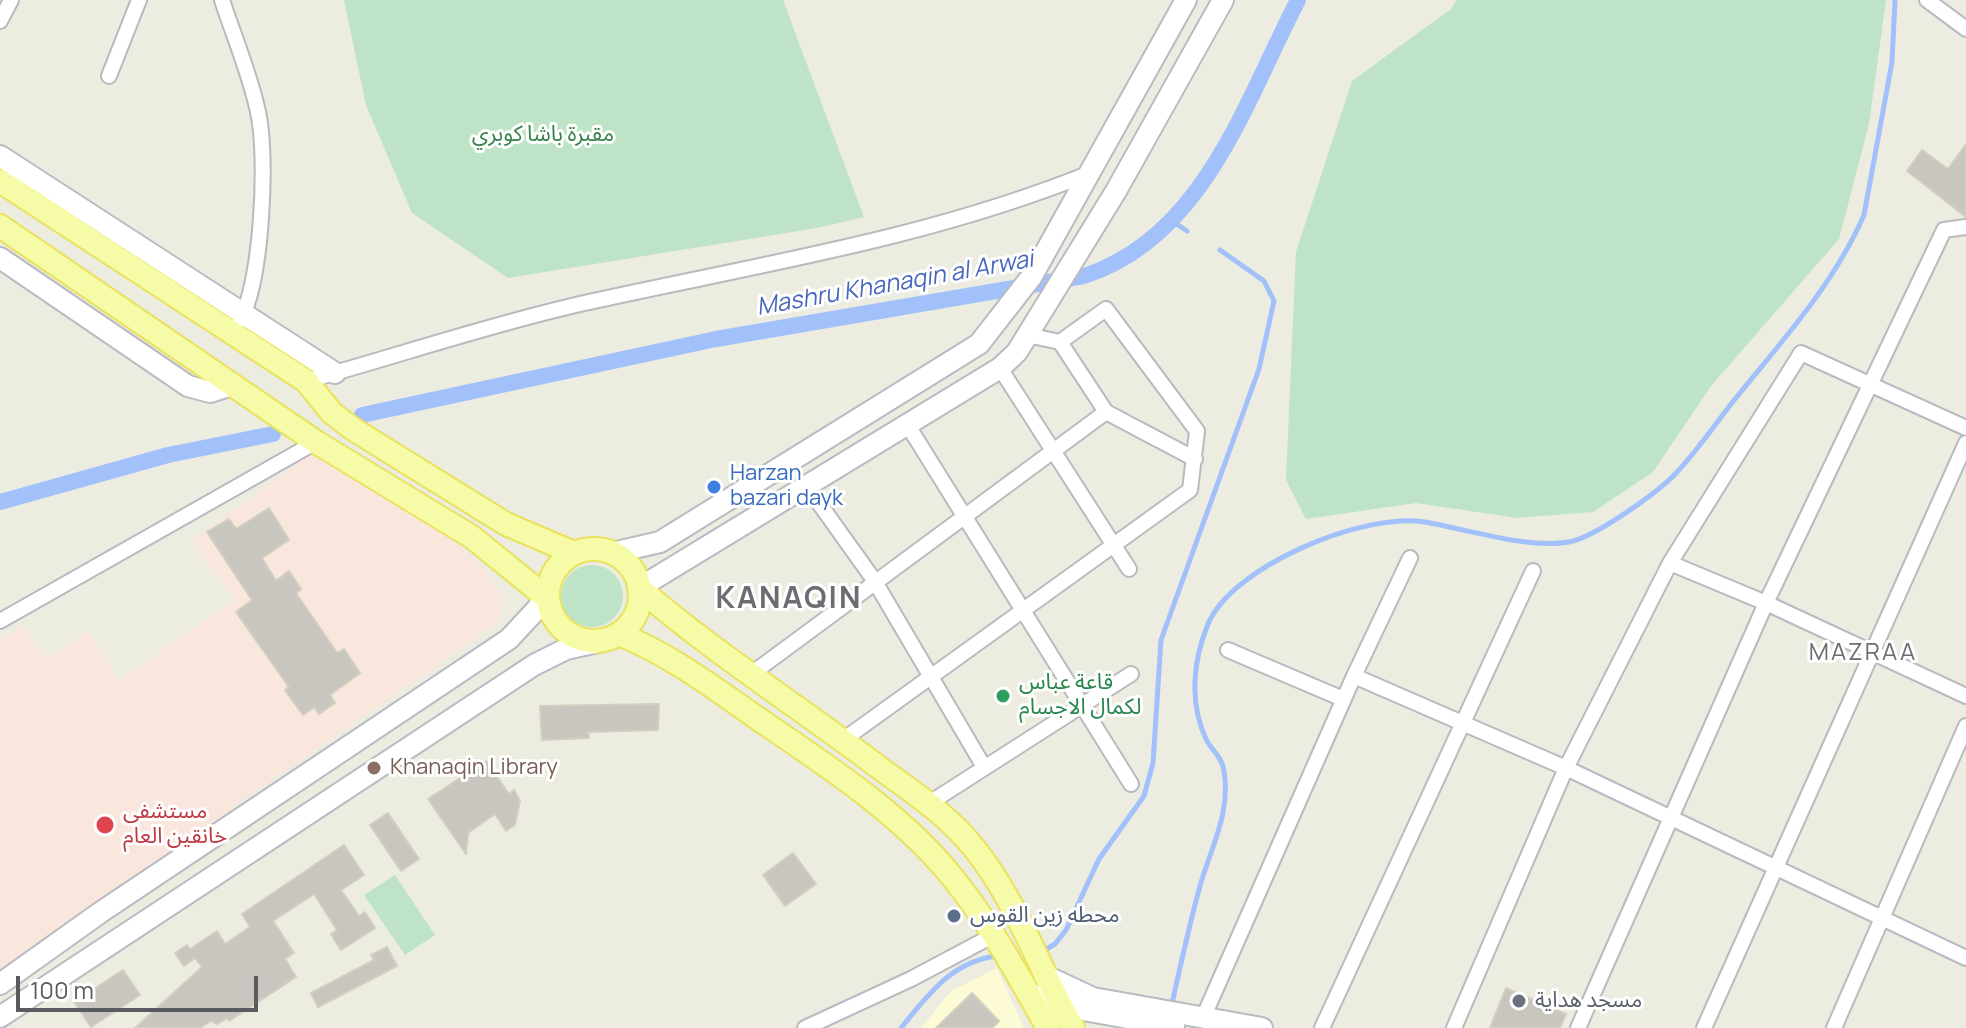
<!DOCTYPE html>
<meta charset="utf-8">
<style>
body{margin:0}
#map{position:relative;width:1966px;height:1028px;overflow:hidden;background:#ecece1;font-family:Manrope,sans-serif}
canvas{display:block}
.scale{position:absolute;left:16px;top:976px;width:242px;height:36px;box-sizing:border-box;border:4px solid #5a5b61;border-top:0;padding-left:10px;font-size:24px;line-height:28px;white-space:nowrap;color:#5a5b61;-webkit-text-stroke:6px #fff;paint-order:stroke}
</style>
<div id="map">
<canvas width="1966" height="1028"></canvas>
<div class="scale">100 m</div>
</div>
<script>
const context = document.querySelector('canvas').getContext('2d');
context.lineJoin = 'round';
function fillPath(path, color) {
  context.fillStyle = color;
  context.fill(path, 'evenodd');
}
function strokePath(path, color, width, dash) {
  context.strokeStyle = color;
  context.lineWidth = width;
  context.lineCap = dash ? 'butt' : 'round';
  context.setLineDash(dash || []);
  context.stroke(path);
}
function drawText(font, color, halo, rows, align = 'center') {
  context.font = font + ' Manrope,"Noto Sans Arabic",sans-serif';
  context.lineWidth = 6;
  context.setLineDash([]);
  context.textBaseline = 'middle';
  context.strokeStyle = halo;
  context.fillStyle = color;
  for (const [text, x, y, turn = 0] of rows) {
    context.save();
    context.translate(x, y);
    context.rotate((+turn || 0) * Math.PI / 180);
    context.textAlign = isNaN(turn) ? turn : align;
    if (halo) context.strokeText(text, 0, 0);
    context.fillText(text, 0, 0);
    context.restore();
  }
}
fillPath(new Path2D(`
 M997,968L1024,1028H921L951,991Z`), '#fcfbd6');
fillPath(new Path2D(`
 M315,450L416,508L487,572L503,597L499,622L0,969V639L22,625L47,659L87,631L119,680L235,600L192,541Z`), '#f9e6dd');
fillPath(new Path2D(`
 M344,0H783L864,217L817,228L508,278L412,213L366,105Z
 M1457,0H1886L1869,124L1839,239L1711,386L1653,472L1593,512L1517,518L1416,503L1306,519L1286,480L1296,252L1352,81L1451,9Z
 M561 596a31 31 0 1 1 62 0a31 31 0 1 1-62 0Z
 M395,875L435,935L405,955L364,895Z`), '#bee3c6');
strokePath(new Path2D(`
 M1172,221L1187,231
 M1043,951L1055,944L1066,930L1099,859L1144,796L1153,763L1161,640L1259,369L1274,301L1264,281L1220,250
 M1171,1008C1180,967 1189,926 1200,886C1211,847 1231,813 1224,771C1222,757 1212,751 1206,739C1189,703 1193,660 1208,624C1233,565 1365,512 1425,522C1466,529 1533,551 1573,541C1599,534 1659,492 1677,472C1698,450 1716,423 1735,399C1783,340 1834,284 1864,215L1892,62L1895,0
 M901,1028C928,995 952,961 997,956`), '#a2c1fb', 5);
strokePath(new Path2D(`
 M362,415L716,339L1084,276C1204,237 1245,102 1298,0
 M0,502L168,455L273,434`), '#a2c1fb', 16);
const building = new Path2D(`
 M1966,144V217L1907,171L1922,150L1948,169Z
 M269,508L289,540L262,558L276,581L289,571L301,589L296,593L337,653L344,649L360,673L330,695L335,703L319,714L314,707L303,715L285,690L289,687L236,612L252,600L207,532L229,519L236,529Z
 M659,704L658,730L588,732L589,738L542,740L540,706Z
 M486,761L509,794L514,790L520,801L515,825L506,831L495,814L468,833L466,854L428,799Z
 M388,813L419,859L401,871L370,825Z
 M344,845L364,875L341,890L359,916L365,912L375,928L341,950L331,934L337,930L314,894L273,921L294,953L285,959L296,977L229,1021L227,1018L217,1024L211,1021L200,1028H135L202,967L195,958L184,966L175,953L187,945L190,949L217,931L225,944L250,927L242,914Z
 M793,853L816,884L785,906L763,875Z
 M387,947L397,966L318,1007L311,993L374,960L371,955Z
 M123,970L140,995L91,1027L74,1002Z
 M1506,988L1566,1014L1560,1028H1490Z
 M972,993L999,1021L992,1028H936Z`);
fillPath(building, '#c8c6be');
strokePath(building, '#d0cfc0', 2);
const street = new Path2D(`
 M222,0C234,37 250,74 258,112C268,155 262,283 240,320
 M1927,0L1966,29
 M0,21L11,0
 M109,76L139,0
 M1027,335L1060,342L1106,412L1195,459
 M1000,368L1129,569
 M306,381C397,356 488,325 580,304C754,265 924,240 1090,173
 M907,424L1131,784
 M806,485L874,580L984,767
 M1670,563L1766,603L1966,696
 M0,621L316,442
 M1228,650L1343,699
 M750,675L1106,412
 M1354,676L1566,768L1966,958
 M843,740L1190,490L1197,431L1106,309L1060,342
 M928,804L1131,674
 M1203,1018L1354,676L1410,558
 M805,1028L911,979L994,935
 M1322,1028L1533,571
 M1454,1028L1566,768L1670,563L1801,353L1966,428
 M1578,1028L1766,603L1944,230L1966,227
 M1704,1028L1966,443
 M1834,1028L1966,726`);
const secondary = new Path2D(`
 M0,156L335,373
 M0,258L188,386L210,392L232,385
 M612,553L660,542L979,344L1032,276L1186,0
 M639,588L1000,368L1017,352L1116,191L1223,0
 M1044,975L1093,998L1262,1028
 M0,984L101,912L509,639L547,598
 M1030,994L1083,1010L1174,1026
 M0,1017L534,665L566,649L598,642`);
const primary = new Path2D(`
 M0,181L306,381L332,413L353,429L506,524L574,553
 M0,226L316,442L472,537L547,598
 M548 595a46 46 0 1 1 92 0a46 46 0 1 1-92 0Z
 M639,588C714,653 798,706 877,766C911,791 948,815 974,848C1017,901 1039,969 1073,1028
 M619,634C671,655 714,688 760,720C827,766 902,814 953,878C991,925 1019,977 1048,1028`);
strokePath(street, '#b9babf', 18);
strokePath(secondary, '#babbc2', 24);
strokePath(primary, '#eae25c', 26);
strokePath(street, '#fff', 14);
strokePath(secondary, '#fff', 20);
strokePath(primary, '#f6fba7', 22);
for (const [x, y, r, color] of [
 [714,487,8,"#3f7fe0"],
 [1003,696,8,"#2e9e5b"],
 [374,768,8,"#8d6e63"],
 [105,825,10,"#e0444e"],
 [954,916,8,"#5c6f8a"],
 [1519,1001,8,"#6b7280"]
]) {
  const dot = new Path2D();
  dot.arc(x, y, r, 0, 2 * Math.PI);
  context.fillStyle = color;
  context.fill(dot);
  strokePath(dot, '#fff', 3);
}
drawText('22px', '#38824c', '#fff', [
 ["مقبرة باشا كوبري",543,135]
]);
drawText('22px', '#366cbe', '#fff', [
 ["Harzan",730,474],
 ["bazari dayk",730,499]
], 'left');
drawText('22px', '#27864d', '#fff', [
 ["قاعة عباس",1019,683],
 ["لكمال الاجسام",1019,708]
], 'left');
drawText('22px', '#785e54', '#fff', [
 ["Khanaqin Library",390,768]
], 'left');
drawText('22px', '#be3a42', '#fff', [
 ["مستشفى",123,812],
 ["خانقين العام",123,837]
], 'left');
drawText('22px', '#4e5e75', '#fff', [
 ["محطه زين القوس",970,916]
], 'left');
drawText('22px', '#5b616d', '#fff', [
 ["مسجد هداية",1535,1001]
], 'left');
drawText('italic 24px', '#4766bd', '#fff', [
 ["Mashru Khanaqin al Arwai",895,284,-10]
]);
context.letterSpacing = '2px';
drawText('24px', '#6b6d73', '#fff', [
 ["MAZRAA",1863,653]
]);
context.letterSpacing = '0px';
context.letterSpacing = '2px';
drawText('bold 30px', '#6b6d73', '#fff', [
 ["KANAQIN",789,600]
]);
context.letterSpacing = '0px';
</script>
